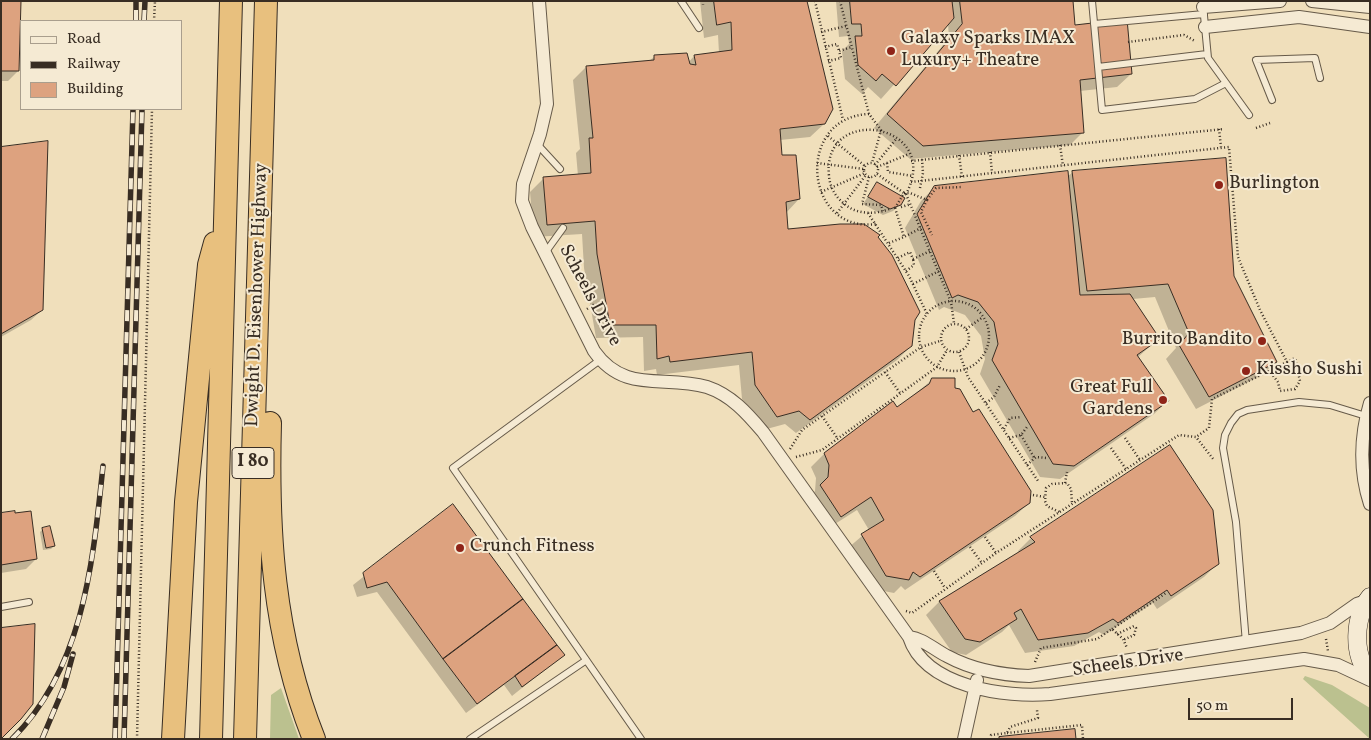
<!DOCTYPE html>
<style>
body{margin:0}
#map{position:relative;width:1371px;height:740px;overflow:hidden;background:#f0dfbb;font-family:Vollkorn,serif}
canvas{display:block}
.frame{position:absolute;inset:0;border:2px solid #382d23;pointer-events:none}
.legend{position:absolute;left:20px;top:20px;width:162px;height:90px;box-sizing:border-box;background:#f5ead3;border:1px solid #a99e8d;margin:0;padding:6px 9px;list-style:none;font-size:15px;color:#382d23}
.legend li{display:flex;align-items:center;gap:10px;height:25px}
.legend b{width:25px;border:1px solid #a99e8d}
.scale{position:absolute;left:1188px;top:698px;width:105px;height:22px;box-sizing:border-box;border:2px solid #382d23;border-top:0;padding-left:6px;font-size:15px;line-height:18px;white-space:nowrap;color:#382d23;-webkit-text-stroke:4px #f5ead3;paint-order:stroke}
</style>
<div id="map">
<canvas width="1371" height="740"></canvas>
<div class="frame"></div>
<ul class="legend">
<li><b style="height:6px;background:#f5ead3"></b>Road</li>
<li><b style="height:6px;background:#382d23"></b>Railway</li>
<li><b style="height:14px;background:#dda27f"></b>Building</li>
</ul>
<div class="scale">50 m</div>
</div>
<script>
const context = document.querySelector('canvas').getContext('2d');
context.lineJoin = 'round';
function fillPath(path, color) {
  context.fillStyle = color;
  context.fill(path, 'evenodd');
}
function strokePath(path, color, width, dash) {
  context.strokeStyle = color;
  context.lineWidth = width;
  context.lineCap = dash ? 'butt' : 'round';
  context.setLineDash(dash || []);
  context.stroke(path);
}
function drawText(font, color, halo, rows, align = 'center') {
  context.font = font + ' Vollkorn,serif';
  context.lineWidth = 4;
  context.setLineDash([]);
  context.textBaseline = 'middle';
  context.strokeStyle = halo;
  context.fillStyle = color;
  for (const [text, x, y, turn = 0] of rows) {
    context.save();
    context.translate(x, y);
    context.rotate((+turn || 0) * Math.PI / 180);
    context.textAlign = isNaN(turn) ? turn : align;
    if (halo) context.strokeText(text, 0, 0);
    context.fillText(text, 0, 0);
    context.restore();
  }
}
fillPath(new Path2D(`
 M1305,676L1332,685L1370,708V739L1303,679Z
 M281,688L297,733L299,739H270L271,695Z`), '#bbc18f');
fillPath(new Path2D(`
 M1,1L18,71L8,81H1Z
 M700,1H805L824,124L810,137L780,140L781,156L799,199L786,213L787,230L877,237L914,319L911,346L897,360L796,433L785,424L763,430L742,399L739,365L657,375L656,369L644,371L643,337L596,338L584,268L582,234L534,237L530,192L543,179L578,176L576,153L580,149L573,80L586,67L649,61L654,57L688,63L694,56L719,53L718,35L704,38Z
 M836,1H1071L1074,26L1131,74L1117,87L1080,91L1083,132L1070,145L910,159L874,128L949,38L948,24L881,99L868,87L862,94L845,79L842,51L849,44L848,36L839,37Z
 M1,148L42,310L31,320L1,337Z
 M1073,172L1233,277L1275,362L1262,375L1196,409L1166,359L1176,348L1155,297L1133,299L1158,339L1137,358L1167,401L1154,414L1060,479L1040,477L980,374L985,359L981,336L965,315L944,307L939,310L905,228L921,201L935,187L1067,177Z
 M877,183L900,204L893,211L883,215L863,204Z
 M933,379L954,389L1029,503L1015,516L905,590L901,586L894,593L873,589L848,548L869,530L857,510L827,529L808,500L815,491L816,478L811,467L825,453L897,409Z
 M1169,447L1218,563L1204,577L1157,609L1153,603L1104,635L1099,632L1074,646L1025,653L1009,625L1002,632L966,655L952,652L926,615L939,602L1019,553L1018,551L1031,538Z
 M453,506L563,655L512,696L504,685L466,713L377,592L357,597L353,585Z
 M1,514L36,559L26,569L1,573Z
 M43,529L54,546L51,549L43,550L40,532Z`), '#0003');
const building = new Path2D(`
 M1,1H21L19,71H1Z
 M714,1H807L833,109L825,124L780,129L782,155H796L800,199L786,202L788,229L840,224H864L880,235L878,237L892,255L920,312L915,320L912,346L810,420L799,411L777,417L755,385L752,352L670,362L669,356L657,359L656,325H610L597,254L595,221L547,225L543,177L591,173L589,138H593L586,66L654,60V55L687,53L690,64L696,65L694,55L732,50L731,22L717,25Z
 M850,1H952L954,18L896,86L882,74L876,81L858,65L855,36H862L861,24H852Z
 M960,1H1073L1075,25L1127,19L1132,74L1080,80L1084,133L923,146L887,114L962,24Z
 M48,141L43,310L1,334V147Z
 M1226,158L1234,276L1277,362L1209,397L1179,345L1189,333L1168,284L1087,291L1072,171Z
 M1068,171L1080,295L1130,294L1160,339L1137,355L1169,401L1074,466L1053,464L992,360L998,344L994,322L978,302L958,295L952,298L917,214L934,186Z
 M877,182L905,198L901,205L890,209L868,197Z
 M932,378H955V388L960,389L973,412L979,409L1031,491L1030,503L920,577L913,572L909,580L886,576L861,534L884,520L871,497L841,517L820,485L828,477L829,465L824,453L893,401L897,407L929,384Z
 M1170,445L1213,510L1219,564L1171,596L1167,590L1118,623L1113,619L1088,633L1038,640L1021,609L1014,613L1017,619L980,642L965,639L939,601L1035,542L1030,537Z
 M453,504L523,599L443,659L387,582L367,588L363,573Z
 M15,511V513L31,511L37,559L1,565V513Z
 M50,526L55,546L46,548L42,528Z
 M523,599L557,645L477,704L443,659Z
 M35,624L33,704L21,719L1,739V628Z
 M557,645L565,655L522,687L515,676Z
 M1075,729L1076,739H999V737Z`);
fillPath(building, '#dda27f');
strokePath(building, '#382d23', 1);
const lane = new Path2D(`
 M681,1L699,28
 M1092,1L1102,110L1195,99L1226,83
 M1203,5L1208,58L1249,115
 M1094,24L1204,14
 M1098,67L1207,54
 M1272,100L1256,60L1315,58L1320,78
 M537,144L560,169
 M545,253L563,228
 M600,360L453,468L641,739
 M1,607L29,602
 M1246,643L1236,522L1223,448L1225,435L1231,423L1238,414L1247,410L1299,402L1330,405L1366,416
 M470,739L585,661`);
const street = new Path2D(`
 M539,1L547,104L540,134L523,184L522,201L532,227L594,351C625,395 665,374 707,387C731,395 747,413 763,432L909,637C925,687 1006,698 1050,694L1304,659L1338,665L1370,680
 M1312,1L1370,7
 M1203,7L1280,1
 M1205,27L1299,17L1370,27
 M1370,403C1360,437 1359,470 1370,504
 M909,637C924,639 933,649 947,656C973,670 1000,675 1029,676L1301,633L1330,623L1357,604L1366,601
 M964,739L977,680`);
const secondary = new Path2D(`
 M1370,597C1354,617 1352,655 1370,675`);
const highway = new Path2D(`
 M270,423C267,532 273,636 314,739
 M173,739L186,502L209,265L215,243
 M211,739L231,1
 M245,739L266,1`);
strokePath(lane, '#665a49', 8);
strokePath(street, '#665a49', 14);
strokePath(secondary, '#382d23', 19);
strokePath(highway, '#382d23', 24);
strokePath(new Path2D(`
 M703,1V5
 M815,1L843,120
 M840,1L869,114L881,130L872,163
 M154,21L155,1
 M821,32L846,26
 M1128,42L1184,35L1195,41
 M825,47L837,44L839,51
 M828,61L841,58L839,51L852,47
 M869,114C794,117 804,234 876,224
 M1256,128L1270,123
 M1219,129L1221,147
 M828,136L865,166
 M1060,145L1063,166
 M990,152L992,173
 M959,155L962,177
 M911,161L1224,129
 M864 170a7 7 0 1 1 14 0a7 7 0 1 1-14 0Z
 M817,163L864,169
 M887,163L888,172L913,176
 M875,165L897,138
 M877,167L909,154
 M877,174L904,193
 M869,177L862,204L881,205L883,211
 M911,182L1229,147L1238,257L1260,310L1287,362L1212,399L1209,428L1196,437
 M920,188L923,173L922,159
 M821,192L865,173
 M906,194L951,302L954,323
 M927,200L921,212L932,235
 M901,207L911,204
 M895,208L904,237L921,228
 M889,209C877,214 863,214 852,209C839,202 830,190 829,176C821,102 946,123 905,196
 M837,213L866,175
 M868,213L909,276L927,314
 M889,243L904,237
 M898,258L910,252L913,259L930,251
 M906,271L914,265L913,259
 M913,284L939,271
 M919 336a35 35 0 1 1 70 0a35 35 0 1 1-70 0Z
 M587,309L593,305L602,304
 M941 338a14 14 0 1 1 28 0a14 14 0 1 1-28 0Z
 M966,329L983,317
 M959,352L968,377L1038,481
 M1269,370L1278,382L1280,391L1295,389L1300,381L1295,358L1287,362
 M885,372L900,393
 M986,403L994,397L1000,385
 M822,416L838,439
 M1004,429L1010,418L1021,417
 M1021,435L1035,459
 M1009,438L1021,435L1027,427
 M1125,438L1140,460
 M1111,448L1126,469
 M790,449L802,430L921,347L940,341
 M796,457L822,450L937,367L947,350
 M1027,465L1036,457L1047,458
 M1065,483L1067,472
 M1033,495L1045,497
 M1059,512L1047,506L1045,501L1046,488L1052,484L1067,483L1071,489L1072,503
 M985,537L996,553
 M970,547L982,563
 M934,571L945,588
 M906,611L912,613L996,553L1179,435L1196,437L1214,460
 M1112,629L1166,593
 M1117,634L1134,626L1136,628L1134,635L1123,640
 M1326,639L1328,651
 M1035,662L1041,648L1097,639L1112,629L1123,639L1127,648
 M1007,733L1082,725L1083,739
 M137,739L152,109
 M991,739V735L1007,733L1010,727L1038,718L1037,710`), '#382d23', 2.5, [1, 2.5]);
strokePath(lane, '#f5ead3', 6);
strokePath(street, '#f5ead3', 12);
strokePath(secondary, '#f5ead3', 18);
strokePath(highway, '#e8c07e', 22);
const rail = new Path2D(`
 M136,21V1
 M144,21L145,1
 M12,739C84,668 93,561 103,466
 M42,739L64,687L73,654
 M115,739L133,109
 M124,739L142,109`);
strokePath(rail, '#382d23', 5.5);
strokePath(rail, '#f5ead3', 4, [11]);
strokePath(new Path2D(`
 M895,208L904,193H910L927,200L936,188L963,187`), '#382d23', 2.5, [1, 2.5]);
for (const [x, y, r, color] of [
 [891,51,5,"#8f2418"],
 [1219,185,5,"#8f2418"],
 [1262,341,5,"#8f2418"],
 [1246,371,5,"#8f2418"],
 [1163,400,5,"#8f2418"],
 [460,548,5,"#8f2418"]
]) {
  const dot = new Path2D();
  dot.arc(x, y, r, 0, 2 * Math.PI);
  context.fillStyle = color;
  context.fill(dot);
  strokePath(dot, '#f5ead3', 2);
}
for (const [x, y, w] of [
 [253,463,42]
]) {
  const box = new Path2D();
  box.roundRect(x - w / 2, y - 15.5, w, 31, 4);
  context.fillStyle = '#f5ead3';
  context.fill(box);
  strokePath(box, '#382d23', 1);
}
drawText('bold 18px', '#382d23', null, [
 ["I 80",253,463]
]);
drawText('19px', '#382d23', '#f5ead3', [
 ["Galaxy Sparks IMAX",901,40],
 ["Luxury+ Theatre",901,62],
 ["Burlington",1229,185],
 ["Burrito Bandito",1252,341,"right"],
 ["Kissho Sushi",1256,371],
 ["Great Full",1153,389,"right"],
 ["Gardens",1153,411,"right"],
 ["Crunch Fitness",470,548]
], 'left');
drawText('19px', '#382d23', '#f5ead3', [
 ["Dwight D. Eisenhower Highway",258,295,-88],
 ["Scheels Drive",589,296,62],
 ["Scheels Drive",1128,664,-8]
]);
</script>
